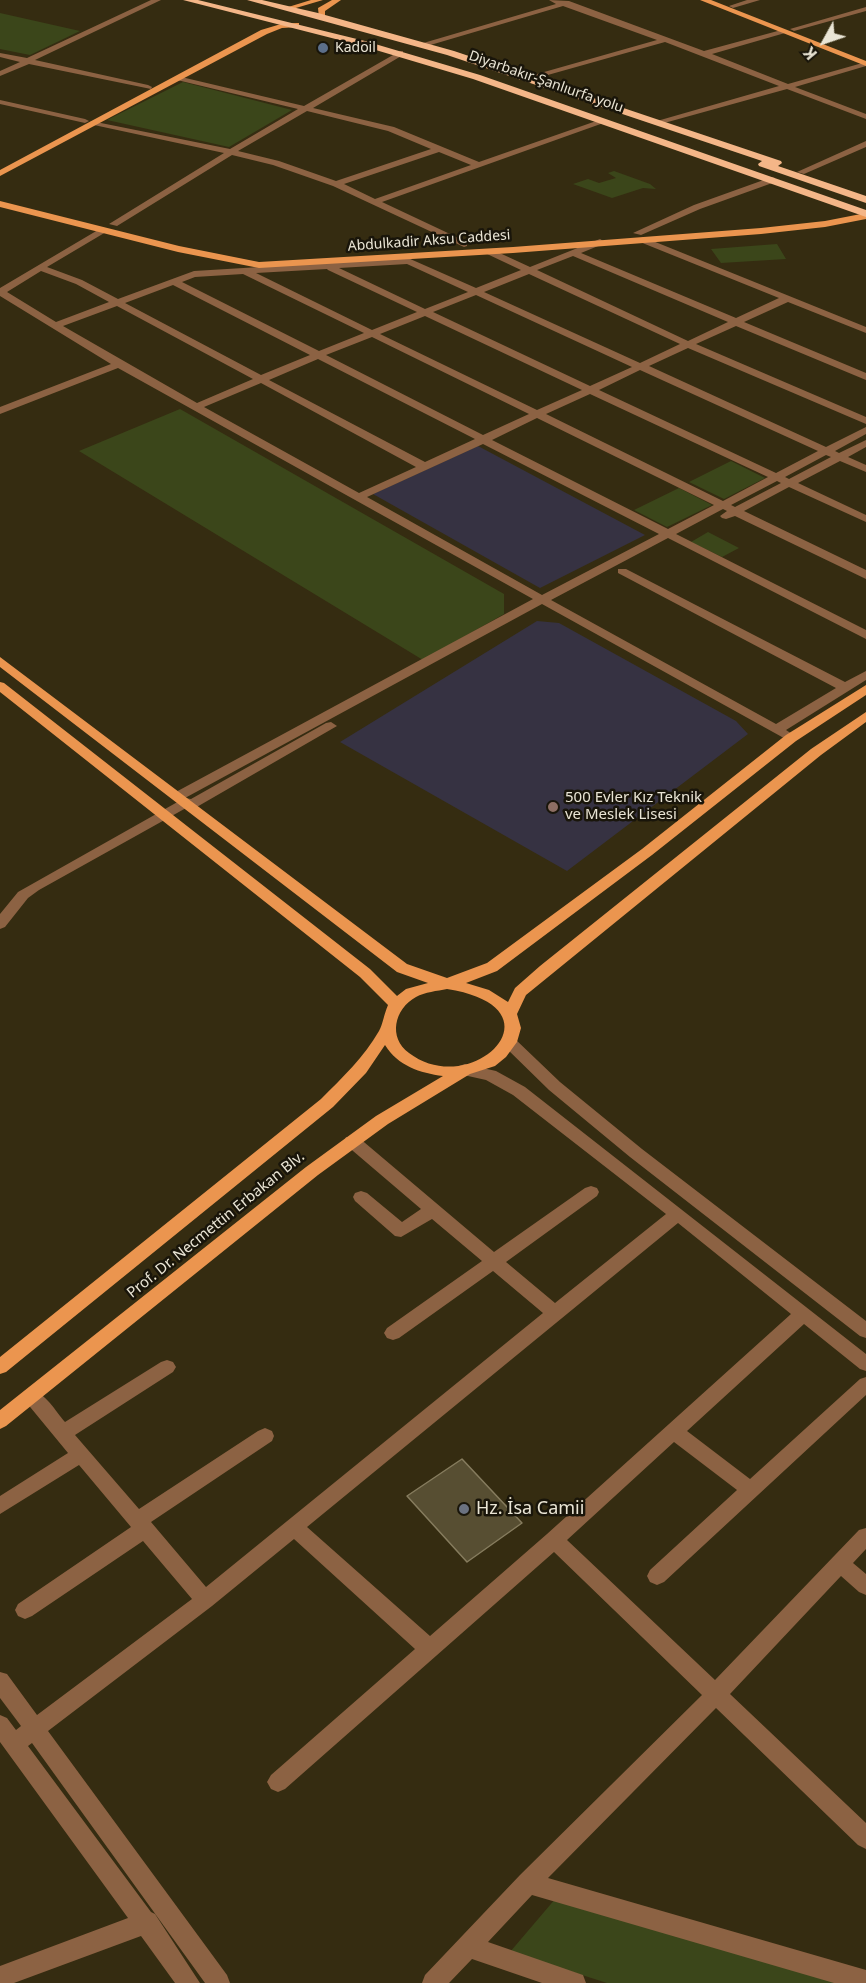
<!DOCTYPE html>
<meta charset="utf-8">
<style>
body{margin:0}
#map{position:relative;width:866px;height:1983px;overflow:hidden;background:#352c11;font-family:"Noto Sans",sans-serif}
canvas{display:block}
.north{position:absolute;left:794px;top:12px;width:60px;height:60px;-webkit-text-stroke:4px #19150a;paint-order:stroke;rotate:230deg;font-size:16px;font-weight:700;line-height:24px;text-align:center;color:#eae5d5}
.north::after{content:'';display:block;margin:auto;width:21px;height:27px;background:#eae5d5;clip-path:polygon(50% 0,100% 100%,50% 72%,0 100%)}
</style>
<div id="map">
<canvas width="866" height="1983"></canvas>
<div class="north">K</div>
</div>
<script>
const context = document.querySelector('canvas').getContext('2d');
context.lineJoin = 'round';
function fillPath(path, color) {
  context.fillStyle = color;
  context.fill(path, 'evenodd');
}
function strokePath(path, color, width, dash) {
  context.strokeStyle = color;
  context.lineWidth = width;
  context.lineCap = dash ? 'butt' : 'round';
  context.setLineDash(dash || []);
  context.stroke(path);
}
function drawText(font, color, halo, rows, align = 'center') {
  context.font = font + ' "Noto Sans",sans-serif';
  context.lineWidth = 5;
  context.setLineDash([]);
  context.textBaseline = 'middle';
  context.strokeStyle = halo;
  context.fillStyle = color;
  for (const [text, x, y, turn = 0] of rows) {
    context.save();
    context.translate(x, y);
    context.rotate((+turn || 0) * Math.PI / 180);
    context.textAlign = isNaN(turn) ? turn : align;
    if (halo) context.strokeText(text, 0, 0);
    context.fillText(text, 0, 0);
    context.restore();
  }
}
fillPath(new Path2D(`
 M478,446L645,535L540,588L373,494Z
 M537,621L559,623L736,721L748,734L567,871L340,742Z`), '#363242');
fillPath(new Path2D(`
 M0,13L80,31L30,55L0,49Z
 M183,82L292,110L229,147L107,120Z
 M614,171L650,184L656,189L643,188L612,198L573,184L588,179L599,183L616,178L608,173Z
 M777,244L786,259L721,263L711,249Z
 M180,409L504,594V614L423,660L79,451Z
 M731,461L765,478L724,499L689,482Z
 M679,488L712,505L667,527L634,510Z
 M708,532L739,548L722,557L691,542Z
 M556,1898L848,1983H607L510,1952Z`), '#3b461a');
const building = new Path2D(`
 M462,1459L522,1523L467,1562L407,1496Z`);
fillPath(building, '#574e32');
strokePath(building, '#867c5e', 1.5);
fillPath(new Path2D(`
 M151,0H161L35,60L148,85L152,87L151,89L29,64L0,76V71L20,62L0,57V53L27,58Z
 M549,0L569,1L704,51L785,29V33L712,54L788,84L866,62V66L795,87L866,114V119L787,89L657,125V121L779,86L665,42L530,80V76L657,40L563,6L427,46L420,44L556,4Z
 M747,0H760L733,8L729,6Z
 M866,7V11L794,31L790,29Z
 M400,51H403V55L313,108L394,127L479,162L602,119L609,121L382,202L467,242V246L464,247L333,186L273,165L232,155L117,226L109,224L224,153L94,125L90,123L91,121L230,149L298,109L177,80V76L304,106ZM307,111L388,131L431,149L336,181L279,161L238,151ZM439,152L471,165L375,199L344,184Z
 M0,100L85,119L89,121L85,123L0,104Z
 M866,141V147L804,174L797,172Z
 M772,177L775,178V182L700,209L641,235L633,233L694,205Z
 M103,227L108,230L106,232L47,267L82,280L118,299L194,271L408,258L476,288L521,270L485,253V249H491L530,267L600,239L605,242L603,244L581,253L736,318L779,298L640,242L638,240L643,237L866,327V333L788,302L744,322L866,373V380L736,326L696,344L866,417V424L688,348L649,366L826,447L866,427V434L835,451L839,453L866,440V447L848,457L866,465V472L840,461L798,483L866,515V522L789,487L744,511L866,570V579L735,516L726,519L722,518L720,516L727,511L723,509L676,534L866,630V639L668,538L551,600L776,724L836,688L618,573V569H626L845,682L866,671V680L786,730L798,738L791,742L542,604L185,798L191,799L326,723L331,722L337,726L195,808H186L39,890L28,898L5,927L0,929V914L18,892L181,800L174,799L172,796L174,793L533,599L118,368L0,414V407L111,364L0,296V288ZM573,256L728,322L688,341L537,270ZM407,264L468,292L425,309L339,268ZM327,269L328,270L417,312L372,330L256,273ZM41,271L76,284L109,302L56,322L7,292ZM243,274L364,333L319,351L182,282L195,277ZM529,274L680,344L640,363L484,292ZM173,285L310,355L261,375L125,303ZM476,295L632,367L590,386L433,312ZM117,306L253,379L197,403L63,326ZM425,316L582,390L537,410L380,334ZM372,337L529,414L483,435L326,355ZM318,359L475,439L425,462L269,380ZM640,370L818,451L776,473L599,390ZM261,383L416,467L359,493L204,407ZM590,394L768,477L723,501L546,414ZM537,418L714,505L668,529L492,440ZM483,444L659,534L542,595L367,497ZM826,455L831,457L789,479L785,477ZM777,481L781,483L735,507L731,505Z
 M509,1037L514,1038L560,1082L642,1149L866,1321V1338L860,1336L630,1157L549,1090L504,1046L501,1042L504,1038Z
 M465,1064L496,1071L525,1087L866,1354V1371L860,1369L804,1324L687,1431L750,1479L860,1379L866,1377V1395L664,1582L657,1585L650,1582L647,1576L650,1570L737,1490L674,1442L567,1540L715,1680L859,1530L866,1528V1549L853,1563L866,1574V1595L859,1592L841,1576L730,1694L866,1823V1849L858,1845L716,1708L548,1878L866,1970V1983H834L532,1895L488,1942L583,1975L586,1983H542L472,1959L449,1983H422L425,1975L520,1875L702,1695L554,1552L285,1789L278,1792L271,1789L267,1782L271,1775L415,1649L294,1539L212,1606L48,1731L227,1975L230,1983H205L32,1743L28,1746L151,1912L155,1914L200,1983H175L141,1936L14,1983H0V1966L128,1918L0,1742V1715L7,1718L16,1730L21,1726L0,1698V1672L7,1674L37,1715L192,1599L143,1541L32,1616L25,1619L18,1616L15,1610L18,1604L131,1527L79,1465L0,1514V1496L68,1453L26,1402L23,1397L26,1392C42,1386 55,1411 65,1422L161,1362L167,1360L173,1362L176,1367L173,1372L75,1435L139,1509L258,1431L265,1428L272,1431L274,1436L272,1441L151,1522L206,1587L543,1313L493,1271L399,1338L393,1340L387,1338L384,1333L387,1328L482,1261L432,1219L401,1237L395,1236L355,1201L353,1197L355,1193L361,1191L367,1193L402,1222L421,1209L346,1145L344,1141L346,1137H358L494,1252L585,1188L591,1186L597,1188L599,1192L597,1196L506,1262L555,1303L666,1214L513,1095L486,1080L459,1074L457,1070L459,1066ZM678,1223L791,1314L547,1534L430,1636L307,1527Z`), '#8c6243');
fillPath(new Path2D(`
 M311,0H323L289,10L285,8Z
 M332,0H341L325,11V18H319L318,8Z
 M700,0H711L866,61V66Z
 M296,23H299V27L282,28L267,34L0,176V170L261,30L281,24Z
 M0,201L179,246L259,262L513,247L761,228L825,221L866,213V219L825,227L761,234L513,253L259,268L178,252L0,207Z
 M0,657L407,964L447,978L487,963L642,849L786,735L866,685V695L796,741L652,855L497,971L466,983L489,990L508,1002L515,988L540,966L811,749L866,712V722L821,755L526,995L517,1014L521,1028L517,1042L506,1057L495,1066L470,1074L388,1124L318,1175L6,1426L0,1429V1410L306,1167L376,1116L443,1076C420,1073 398,1066 385,1045L366,1073L333,1107L6,1372L0,1374V1357L321,1099C342,1078 364,1057 379,1031C383,1024 384,1014 388,1005L360,977L0,692V682L4,683L370,969L397,996L406,989L428,983L397,972L0,667ZM447,989C567,1008 472,1101 409,1053C388,1038 394,1009 416,997C425,992 437,991 447,989Z`), '#eb954f');
fillPath(new Path2D(`
 M183,0H198L365,41L480,75L866,210V217L473,79L359,45Z
 M247,0H262L318,13L454,51L781,161L782,163L778,166L866,196V203L759,166L758,164L762,161L447,55Z`), '#f4b688');
for (const [x, y, r, color] of [
 [323,48,6,"#5c6f8a"],
 [553,807,6,"#8d6e63"],
 [464,1509,6,"#6b7280"]
]) {
  const dot = new Path2D();
  dot.arc(x, y, r, 0, 2 * Math.PI);
  context.fillStyle = color;
  context.fill(dot);
  strokePath(dot, '#19150a', 2);
}
drawText('14px', '#eae5d5', '#19150a', [
 ["Kadoil",335,48]
], 'left');
drawText('14px', '#eae5d5', '#19150a', [
 ["Diyarbakır-Şanlıurfa yolu",546,82,19],
 ["Abdulkadir Aksu Caddesi",429,241,-4]
]);
drawText('15px', '#eae5d5', '#19150a', [
 ["500 Evler Kız Teknik",565,798],
 ["ve Meslek Lisesi",565,815]
], 'left');
drawText('15px', '#eae5d5', '#19150a', [
 ["Prof. Dr. Necmettin Erbakan Blv.",216,1225,-39]
]);
drawText('18px', '#eae5d5', '#19150a', [
 ["Hz. İsa Camii",476,1509]
], 'left');
</script>
